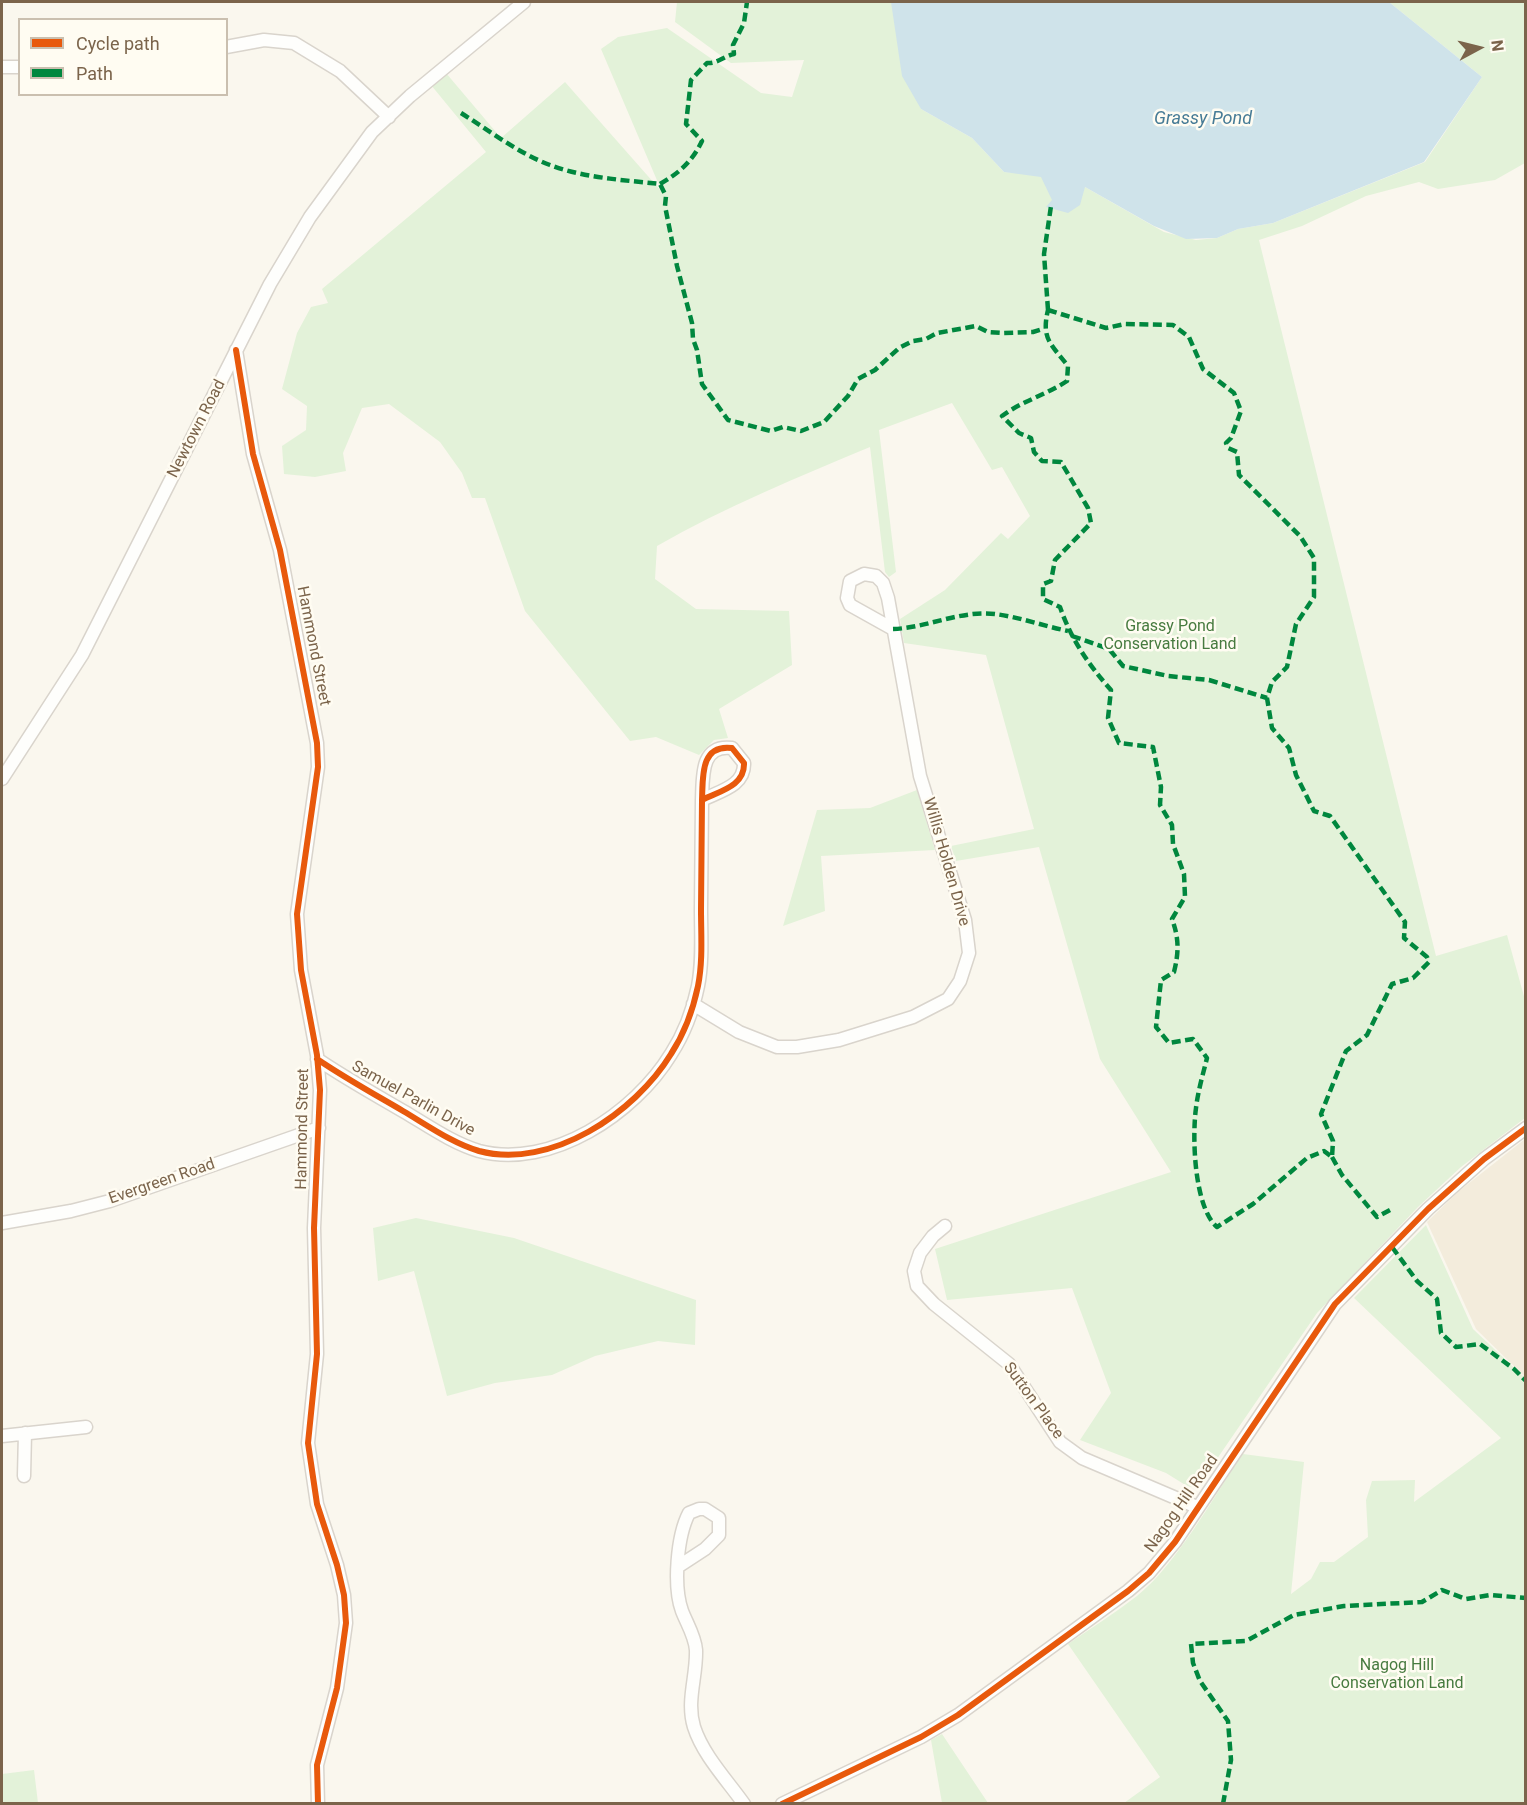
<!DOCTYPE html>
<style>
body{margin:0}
#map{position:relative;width:1527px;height:1805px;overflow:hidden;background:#faf7ee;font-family:Roboto,sans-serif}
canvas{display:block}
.frame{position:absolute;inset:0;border:3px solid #7b644b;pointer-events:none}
.legend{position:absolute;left:18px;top:18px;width:210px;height:78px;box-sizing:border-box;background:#fffcf2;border:2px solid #cabfaf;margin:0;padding:8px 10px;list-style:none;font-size:18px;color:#7b644b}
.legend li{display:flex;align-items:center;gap:12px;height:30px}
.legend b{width:30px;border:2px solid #cabfaf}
.north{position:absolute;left:1449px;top:18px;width:60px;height:60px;-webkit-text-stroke:4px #fffcf2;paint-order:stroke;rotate:83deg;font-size:16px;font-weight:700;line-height:24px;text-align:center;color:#7b644b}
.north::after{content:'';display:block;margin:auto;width:21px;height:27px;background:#7b644b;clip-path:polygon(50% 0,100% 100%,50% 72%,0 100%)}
</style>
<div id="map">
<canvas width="1527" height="1805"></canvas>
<div class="frame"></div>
<ul class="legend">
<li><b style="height:8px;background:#e8590c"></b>Cycle path</li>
<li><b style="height:8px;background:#00873e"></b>Path</li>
</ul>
<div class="north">N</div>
</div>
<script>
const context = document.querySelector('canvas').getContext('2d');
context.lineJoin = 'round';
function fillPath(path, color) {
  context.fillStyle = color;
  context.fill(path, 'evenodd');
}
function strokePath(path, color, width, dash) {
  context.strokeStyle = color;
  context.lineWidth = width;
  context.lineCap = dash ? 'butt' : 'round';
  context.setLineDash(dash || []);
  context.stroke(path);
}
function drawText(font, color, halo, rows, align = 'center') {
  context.font = font + ' Roboto,sans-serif';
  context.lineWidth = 5;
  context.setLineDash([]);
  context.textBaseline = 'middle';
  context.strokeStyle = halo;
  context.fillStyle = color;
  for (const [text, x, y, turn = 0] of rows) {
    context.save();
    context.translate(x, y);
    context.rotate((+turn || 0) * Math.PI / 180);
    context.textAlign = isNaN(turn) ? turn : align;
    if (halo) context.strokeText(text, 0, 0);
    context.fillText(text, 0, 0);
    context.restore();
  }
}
fillPath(new Path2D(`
 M1525,1139V1377L1476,1329L1427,1222L1459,1191Z`), '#f3ecdc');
fillPath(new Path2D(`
 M677,2H894L921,109L972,138L1004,172L1035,174L1085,187L1164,232L1196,240L1217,238L1238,229L1273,223L1425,162L1482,77L1389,2H1525V163L1495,180L1438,189L1419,182L1366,196L1302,226L1259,240L1436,956L1507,935L1525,1000V1118L1461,1167L1418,1207L1317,1313L1197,1488L1187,1486L1166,1473L1080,1440L1111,1393L1072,1288L947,1300L935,1249L1171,1172L1100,1059L1039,847L956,861L951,846L1034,829L986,655L904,643L900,619L945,590L1001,533L1008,539L1030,516L1002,467L992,470L952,403L879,430L896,572L889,577L885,572L870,447C798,477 725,507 657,546L655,579L696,609L789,611L792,665L719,709L728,738L714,740L699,755L656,737L630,741L525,611L485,498H472L462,473L440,442L389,404L362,408L343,453L346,471L315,477L284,474L282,446L306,430L307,406L282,389L297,333L311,307L328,303L322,289L486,152L431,85L446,73L501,138L565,82L662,192L601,49L618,37L667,28L761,93L792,97L804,60L731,63L675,22Z
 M917,790L935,850L821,856L825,911L783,926L817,810L870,808Z
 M416,1218L514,1238L696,1300L695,1345L658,1341L595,1356L552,1375L495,1383L447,1396L414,1271L378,1281L373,1228Z
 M1426,1225L1473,1329L1525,1378V1803H1124L1160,1777L1068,1644C1091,1628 1115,1613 1137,1596C1177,1564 1213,1497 1243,1454L1304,1462L1291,1594L1311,1579L1320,1562H1334L1368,1537L1366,1500L1372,1481L1415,1480L1414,1502L1501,1438L1354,1298Z
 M942,1734L988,1803H942L931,1740Z
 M34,1770L38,1803H2V1774Z`), '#e3f2d9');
fillPath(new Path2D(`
 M891,2H1389L1482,77L1424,162L1273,223L1238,229L1217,238L1186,239L1154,226L1085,187L1080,205L1068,213L1046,207L1052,200L1041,177L1004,172L972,138L921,109L902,76Z`), '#cfe3ea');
const minor = new Path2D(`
 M226,47L264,40L294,43L340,71L389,117
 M2,67H20
 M236,350L253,454L280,550L317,743L318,767L297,914L301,970L317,1055L320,1090L314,1228L317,1354L308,1443L317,1504L337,1565L344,1595L346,1623L337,1688L317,1765L318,1804
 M2,779L82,655L270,284L310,217L372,132L410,96L524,2
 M693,1004L739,1032L777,1047H797L839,1040L913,1017L948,999L960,981L969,953L965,920L920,776L888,598L883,583L876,576L864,574L850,581L847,598L850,605L893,629
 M317,1059C345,1078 374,1094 403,1111C427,1125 452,1143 479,1151C551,1170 635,1113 671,1054C684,1034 693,1010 698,986C703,961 701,935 701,909C701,873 702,837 702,800C720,791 745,786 744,763L732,748C700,744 703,777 702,800
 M2,1223L71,1211L110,1201L319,1128
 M945,1226L933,1236L920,1253L914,1271L917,1286L934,1304L1009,1364L1060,1442L1082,1458L1197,1507
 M2,1436L86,1427
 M24,1476L25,1433
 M679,1566L705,1549L719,1535V1518L705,1509H699L689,1513C677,1536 673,1586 682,1611C687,1624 695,1636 696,1650C697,1676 686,1701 694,1727C703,1755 727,1780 744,1804
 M782,1804L921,1737L958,1715L1128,1591L1149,1573L1175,1542L1335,1304L1428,1209L1484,1159L1526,1128`);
strokePath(minor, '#d9d4cc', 15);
strokePath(minor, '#fefefc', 12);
strokePath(new Path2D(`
 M461,113C490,131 518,153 550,165C584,178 624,180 660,184L666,196L665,206L677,266L692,323L693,339L697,350L702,384L728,420L771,431L783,427L801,431L824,422L848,396L858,379L875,370L899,348L913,341L926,339L937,333L976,326L988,332L1003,333L1033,332L1043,329
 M660,184C679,173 692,162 702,141L686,124L691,80L707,63C717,64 724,56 734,54L733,45L744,23L747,2
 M1048,310L1106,328L1125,324L1173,325L1189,337L1203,369L1234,393L1241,411L1231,438L1226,443L1228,448L1237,452L1239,475L1300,536L1314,558V597L1296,624L1287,667L1272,682L1267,698L1272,728L1289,748L1296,775L1314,811L1330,816L1405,922L1404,938L1427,957L1429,962L1413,978L1392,984L1367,1035L1346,1051L1321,1114L1333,1141L1332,1157L1324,1151L1307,1158L1253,1204L1217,1227C1194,1207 1192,1137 1196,1108C1198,1091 1203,1074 1207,1058L1193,1039L1169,1043L1156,1027L1161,980L1174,972C1179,952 1179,938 1172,919L1185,897L1184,874L1173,844L1172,825L1160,805L1161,787L1153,747L1119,743L1108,718L1111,690C1088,664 1071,639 1060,607L1043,599V584L1051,581L1055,560L1091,523L1088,508L1061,462L1042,461L1034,452L1031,438L1019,433L1002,416C1022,401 1046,395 1067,381L1068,366C1051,344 1041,339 1048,310Z
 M1048,310L1044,254L1051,206H1049
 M893,629C927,628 960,610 995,614C1019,617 1044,626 1068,631
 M1072,636L1109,649L1123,666L1168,676L1209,680L1267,698
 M1332,1157L1342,1175L1377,1217L1392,1209
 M1392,1247L1417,1281L1437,1299L1441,1333L1456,1347L1480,1344L1514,1369L1526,1381
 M1223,1804L1231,1760L1228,1721L1200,1681L1193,1663L1191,1644L1246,1641L1294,1615L1344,1606L1422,1602L1442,1590L1466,1599L1490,1595L1526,1598`), '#00873e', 4.5, [9, 4.5]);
strokePath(new Path2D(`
 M236,350L253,454L280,550L317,743L318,767L297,914L301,970L317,1055L320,1090L314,1228L317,1354L308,1443L317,1504L337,1565L344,1595L346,1623L337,1688L317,1765L318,1804
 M317,1059C345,1078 374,1094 403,1111C427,1125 452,1143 479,1151C551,1170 635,1113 671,1054C684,1034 693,1010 698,986C703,961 701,935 701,909C701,873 702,837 702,800C720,791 745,786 744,763L732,748C700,744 703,777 702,800
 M782,1804L921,1737L958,1715L1128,1591L1149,1573L1175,1542L1335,1304L1428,1209L1484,1159L1526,1128`), '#e8590c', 6);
drawText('16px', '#7b644b', '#fffcf2', [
 ["Newtown Road",197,429,-63],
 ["Hammond Street",313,646,79],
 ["Willis Holden Drive",946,862,74],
 ["Samuel Parlin Drive",413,1099,29],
 ["Hammond Street",303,1129,-89],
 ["Evergreen Road",162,1182,-19],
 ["Sutton Place",1033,1401,54],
 ["Nagog Hill Road",1182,1504,-55]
]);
drawText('16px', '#477b3f', '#fffcf2', [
 ["Grassy Pond",1170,627],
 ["Conservation Land",1170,645],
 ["Nagog Hill",1397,1666],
 ["Conservation Land",1397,1684]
]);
drawText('italic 18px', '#467b96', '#fffcf2', [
 ["Grassy Pond",1203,119]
]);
</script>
